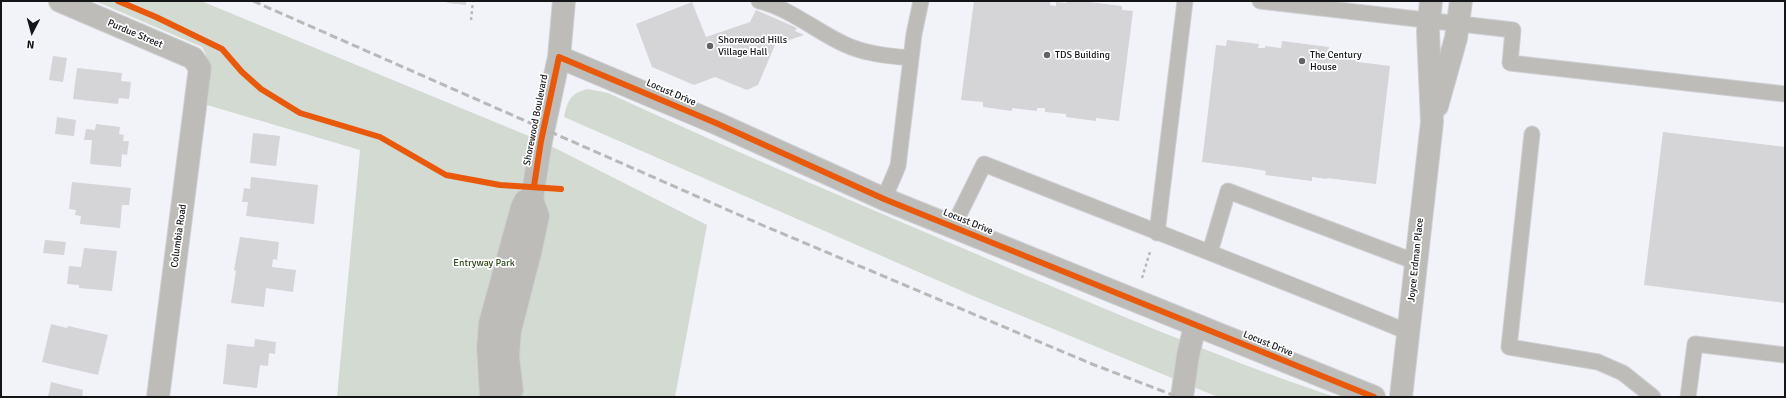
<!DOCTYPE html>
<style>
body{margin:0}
#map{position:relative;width:1786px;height:398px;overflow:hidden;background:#f2f3f9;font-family:Signika,sans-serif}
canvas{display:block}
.frame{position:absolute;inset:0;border:2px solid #141519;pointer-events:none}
.north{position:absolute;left:12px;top:12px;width:40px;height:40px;-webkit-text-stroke:3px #fff;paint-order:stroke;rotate:186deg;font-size:11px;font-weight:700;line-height:16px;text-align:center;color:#141519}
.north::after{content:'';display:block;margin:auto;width:14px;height:18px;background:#141519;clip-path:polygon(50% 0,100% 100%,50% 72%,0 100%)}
</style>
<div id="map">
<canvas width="1786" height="398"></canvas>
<div class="frame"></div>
<div class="north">N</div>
</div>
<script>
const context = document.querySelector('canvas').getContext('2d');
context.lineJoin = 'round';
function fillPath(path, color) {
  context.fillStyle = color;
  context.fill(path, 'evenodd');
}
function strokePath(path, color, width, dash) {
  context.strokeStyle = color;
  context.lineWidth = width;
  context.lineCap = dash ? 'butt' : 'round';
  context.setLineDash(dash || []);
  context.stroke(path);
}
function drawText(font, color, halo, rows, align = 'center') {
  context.font = font + ' Signika,sans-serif';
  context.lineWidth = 3.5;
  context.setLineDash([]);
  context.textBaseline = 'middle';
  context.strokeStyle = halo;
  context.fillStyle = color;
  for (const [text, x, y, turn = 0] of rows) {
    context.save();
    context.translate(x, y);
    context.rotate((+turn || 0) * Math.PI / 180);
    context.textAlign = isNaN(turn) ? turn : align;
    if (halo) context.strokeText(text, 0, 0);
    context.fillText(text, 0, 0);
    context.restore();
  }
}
fillPath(new Path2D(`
 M95,1H201L541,141L707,225L675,397H337L360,150L207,105C208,85 213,64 202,47Z
 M587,89L608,93C729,149 852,201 974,253C1093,304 1213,356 1335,397H1218L971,295L564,117C568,100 570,94 587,89Z`), '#d3dad1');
fillPath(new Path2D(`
 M448,1H466V5L447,3Z
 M974,1H1050V5L1056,6V2L1066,3V1H1080L1122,6V10L1133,11L1119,121L1096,118V121L1066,117V114L1045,112V108H1037V111L1012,108V111L983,107V102L961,100Z
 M692,2L706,37L750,22L756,10L797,28L795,31L804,35L775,45L758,85L747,90L715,77L694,85L652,67L636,24Z
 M1227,40L1259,44L1258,48H1265V46L1281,48L1282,41L1329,47L1328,53L1345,55L1344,58L1358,60V62L1390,66L1376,184L1327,178V179L1312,177V181L1265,175L1266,171L1249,168L1202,162L1216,45L1226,46Z
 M53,56L67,58L63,82L49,80Z
 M77,68L122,73L121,81L131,82L129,99L119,98L118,104L73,99Z
 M57,117L76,120L74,136L55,134Z
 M96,124L120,127L119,134L124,135L123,141H129L127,155L122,154L121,167L90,164L92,140H84L86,129L95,130Z
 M1663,132L1785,147V303L1644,285Z
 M253,133L280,136L276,166L250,163Z
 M251,177L318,185L314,224L246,216L248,202H242L244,188L250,189Z
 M72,182L131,188L129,205H122L120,228L80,224L81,216L75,215L76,210L69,209Z
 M240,237L279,242L277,260L273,259L272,267L296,270L293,292L266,288L264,307L231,303L236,271L234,270Z
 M45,240L66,242L64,255L43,253Z
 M84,248L117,251L112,291L79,288V285L67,284L69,266L81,267Z
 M51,324L67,328L68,326L108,335L98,375L42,362Z
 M255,339L276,342L275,354L269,353L268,366L260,365L257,388L223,384L227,344L254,347Z
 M51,382L83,390L82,397H48Z`), '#d5d4d7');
const lane = new Path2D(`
 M759,1C789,8 816,31 844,44C865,54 888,56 911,58
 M1260,1L1513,30L1510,63L1785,94
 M1532,134L1509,347L1598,362L1623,373L1653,397
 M884,199L898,166L914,34L921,1
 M953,227L984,164C1126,220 1267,274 1408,332
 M1157,233L1185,1
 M1210,252L1228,191L1416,262
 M1688,397L1695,344L1785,355`);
const street = new Path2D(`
 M60,1L193,58L200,68L158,397
 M559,57L716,123L884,199L1374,397
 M1437,106L1456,38L1461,1
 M491,397L488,348L490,323L522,207L525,201L532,199
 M510,397L512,390L508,357L510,331L531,249L538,216L532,199L541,141L559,57L564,1
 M1182,397L1188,355L1195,326
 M1401,397L1432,122L1428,32L1431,1`);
strokePath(lane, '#cfd0d4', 17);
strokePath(street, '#cfd0d4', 24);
strokePath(new Path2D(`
 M471,20L473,1
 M1142,278L1150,252`), '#bab9b8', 2.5, [3, 3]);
strokePath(lane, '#bdbcb8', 15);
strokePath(street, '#bdbcb8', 22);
strokePath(new Path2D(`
 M253,1L762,225L1092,364L1178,397`), '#b8b8b8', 3, [8, 4]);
strokePath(new Path2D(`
 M118,1L156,17L222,49L242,72L261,89L300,113L380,137L446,175L500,185L561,189
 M534,186L541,141L559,57L716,123L884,199L1374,397`), '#e8590c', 6);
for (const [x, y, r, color] of [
 [710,46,4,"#626367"],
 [1047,55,4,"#626367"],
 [1302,61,4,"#626367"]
]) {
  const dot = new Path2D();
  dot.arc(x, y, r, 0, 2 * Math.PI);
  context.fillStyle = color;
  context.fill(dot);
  strokePath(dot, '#fff', 1.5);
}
drawText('10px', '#141519', '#fff', [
 ["Purdue Street",135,34,23],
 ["Locust Drive",671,93,23],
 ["Shorewood Boulevard",536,120,-79],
 ["Locust Drive",968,222,22],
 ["Columbia Road",179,236,-82],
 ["Joyce Erdman Place",1416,260,-84],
 ["Locust Drive",1268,344,22]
]);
drawText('10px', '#141519', '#fff', [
 ["Shorewood Hills",718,40],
 ["Village Hall",718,52],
 ["TDS Building",1055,55],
 ["The Century",1310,55],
 ["House",1310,67]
], 'left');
drawText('10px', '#2d4717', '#fff', [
 ["Entryway Park",484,263]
]);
</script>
